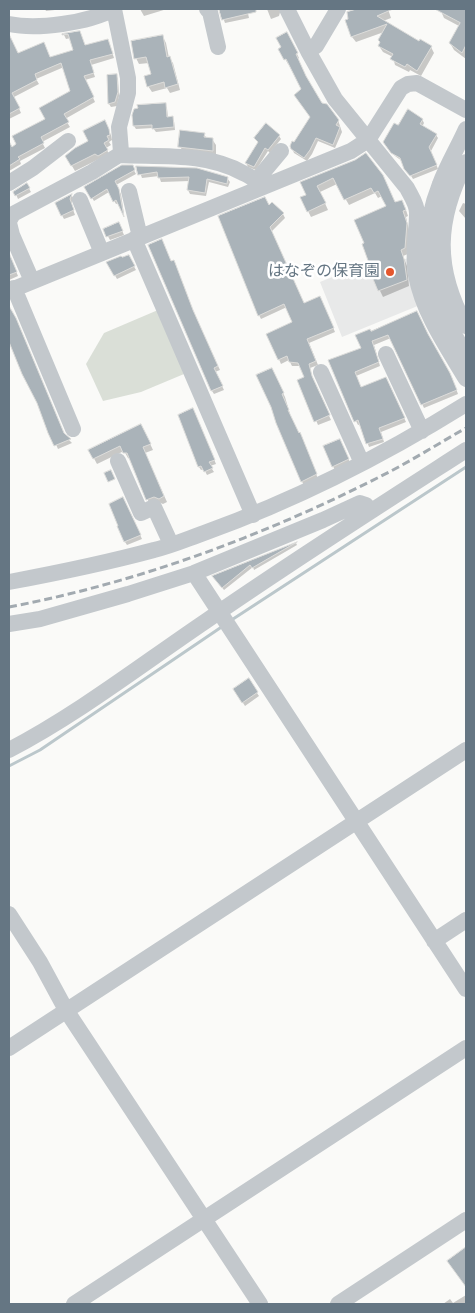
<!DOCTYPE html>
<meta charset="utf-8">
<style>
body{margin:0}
#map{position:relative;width:475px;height:1313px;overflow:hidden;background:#fafaf8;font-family:"Fira Sans",sans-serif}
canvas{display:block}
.frame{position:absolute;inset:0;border:10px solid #657683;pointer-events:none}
</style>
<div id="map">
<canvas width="475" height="1313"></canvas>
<div class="frame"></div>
</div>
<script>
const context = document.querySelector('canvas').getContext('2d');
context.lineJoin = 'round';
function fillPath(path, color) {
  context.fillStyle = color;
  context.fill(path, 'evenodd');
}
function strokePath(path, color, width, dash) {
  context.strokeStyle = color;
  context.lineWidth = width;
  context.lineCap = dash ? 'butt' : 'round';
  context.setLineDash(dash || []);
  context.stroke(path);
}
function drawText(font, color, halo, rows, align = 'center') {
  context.font = font + ' "Fira Sans","Noto Sans JP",sans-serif';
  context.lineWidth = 5;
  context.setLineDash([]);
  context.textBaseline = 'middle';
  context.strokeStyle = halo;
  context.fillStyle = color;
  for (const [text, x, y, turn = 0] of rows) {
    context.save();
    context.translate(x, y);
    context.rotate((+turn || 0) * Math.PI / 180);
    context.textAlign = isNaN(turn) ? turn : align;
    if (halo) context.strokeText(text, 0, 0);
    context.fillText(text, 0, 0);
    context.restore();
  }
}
fillPath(new Path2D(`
 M408,258L420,305L342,337L320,282L362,265L366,274Z`), '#e8e9e9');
fillPath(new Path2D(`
 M158,310L184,374L141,392L103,401L86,364L104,333Z`), '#dadfd7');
fillPath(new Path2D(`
 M45,9H64L46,11Z
 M140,9H167L144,16Z
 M220,9H247L249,18L225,23Z
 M267,9H281L279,16L271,19Z
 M360,9H388L391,18L383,21L420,42L431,47L434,53L421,76L410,70L409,72L395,65L393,57L383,52L379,46L384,32L356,42L352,37L349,13Z
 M440,9H466V59L454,50L450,43L459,26L444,18Z
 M79,32L85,47L108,40L114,58L91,65L95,77L85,80L95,102L65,119L70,127L42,142L45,148L20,161L21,164L9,171V150L18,145L47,119L71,92L64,67L36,79L39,84L14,97L21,113L9,119V35L18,54L50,58L75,51L71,38L66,39L64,35Z
 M287,33L299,58L297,59L307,81L322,104L338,120L342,132L335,148L318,141L312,154L307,161L294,153L292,148L311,117L303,90L289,63L288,64L280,50L283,48Z
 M163,37L166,43L169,58L173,63L180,90L170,93L167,88L152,92L148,86L152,75L149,63L139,64L136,58Z
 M116,75L118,79L119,96L117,106L111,107L109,104L108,76Z
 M165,105L167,108L168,118H172L174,121L175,130L156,132L153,128L136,129L134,126Z
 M422,119L424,123L422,127L436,135L438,138L431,151L438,169L413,179L402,161L395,156L387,146Z
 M107,127L111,135L112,140L109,142L111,145L106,148L110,156L99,159L75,171L66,156L90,141Z
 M204,134L207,139H212L216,145V157L183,152L180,146Z
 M279,136L281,139L270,153L268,151L256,170L248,167L246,163L259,143L255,138Z
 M355,161L396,203L405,207L408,216L406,217L409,230L408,254L403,256L407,266L409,286L383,297L369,268L372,267L387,207L382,196L378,198L375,193L349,205L337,184L320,192L328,210L311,217L308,211V195L302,183Z
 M132,167L136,174L116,185L121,194L124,214L119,203L116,204L109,192L94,201L86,188Z
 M138,167L227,178L230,182L228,187L209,182L206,196L190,194L188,190L190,181L161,182L159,176L142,178Z
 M27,185L31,192L18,199L15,192Z
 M72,196L74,199L71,204L75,215L64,219L56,204Z
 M463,203L466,204V219L459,211Z
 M269,207L283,214L285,218L271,232L304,304L322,302L335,332L309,343L318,365L310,368L313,381L331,420L318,425L299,380L306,378L301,366H292L289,360L281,364L268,334L294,323L287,307L261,319L259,315Z
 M121,228L124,235L110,240L104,229Z
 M149,246L195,316L220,370L215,372L224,390L214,394L212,391Z
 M9,255L18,276L9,280Z
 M128,256L136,270L117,279L108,263Z
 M15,320L64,435L72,443L58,449L9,337V322Z
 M371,333L429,339L452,378L458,394L424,408L391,338L374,345L380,366L356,376L361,389L387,382L406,422L381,432L384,442L369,447L361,424L358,425L356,421L330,361L362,349Z
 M273,373L285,397L290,414H289L299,434L302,437L318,479L304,486L277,423Z
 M195,413L216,464L210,466L214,472L207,475L204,469L201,470L199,467L179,415Z
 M144,431L153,450L145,453L167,502L163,504L158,502L150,505L130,459L128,458L124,451L97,464L90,451Z
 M343,446L351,465L336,473L325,447Z
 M125,503L142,539L127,545L125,542Z
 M296,543L297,545L254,570L253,567L224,590L214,577Z
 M234,689L257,693L259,696L245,706Z
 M466,1295V1304H443L450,1299L453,1303Z`), '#0003');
strokePath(new Path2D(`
 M230,621L466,467
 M9,766L40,750L223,626`), '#bbc7cb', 3);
const building = new Path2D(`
 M219,9H256V12L222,20Z
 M357,9H393L377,16L419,41L420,39L432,46L417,71L407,64L405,67L390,59L393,54L378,46L380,42L378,40L387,24L351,37L345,20L348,19L347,12Z
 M435,9H466V45L462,53L449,43L460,23Z
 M80,31L85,45L108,39L113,54L90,60L94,73L84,76L94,97L64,114L69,122L41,137L44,143L18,157L20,159L9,166V141L12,147L16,144L12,136L45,119L39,108L70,91L61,63L35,74L37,80L12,93L20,108L9,114V34L18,53L44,42L50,57L73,50L68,34L62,35V34Z
 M287,32L298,53L296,54L306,76L322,103L327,104L339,120L336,125L340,127L333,145L316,138L310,150L304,158L291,149L290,146L292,141L294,142L310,117L294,95L301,89L286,59L284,60L278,49L281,47L276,38Z
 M163,35L167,57L170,56L178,84L165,88L164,82L147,87L144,76L151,74L146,57L134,59L131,41Z
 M117,74L118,92L115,102L108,104L107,75Z
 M166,103L167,117L173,116L174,127L152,129V125L133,126L132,115L134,109L138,108L137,105Z
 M408,109L423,119L420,124L437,134L429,147L437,165L410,176L404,169L400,158L391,153L383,142L394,123L398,125Z
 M105,120L109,129L110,135L107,136L109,140L104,143L108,150L98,156L95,154L71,166L65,156L75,148L88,141L83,131Z
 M266,123L280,135L268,150L265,148L254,167L245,163L258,142L254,138Z
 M180,130L205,133L204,137L213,138V151L178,147Z
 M366,153L383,175L395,202L402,200L406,210L403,211L407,223L405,248L401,250L404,259L407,280L378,291L368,267L370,266L362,244L364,243L354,220L386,206L378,191L374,193L371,188L344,200L333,178L317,186L326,203L307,212L300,197L306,195L300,182L355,160Z
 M122,165H133L135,170L115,181L119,189L124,217L116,200L113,202L107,189L91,199L84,187Z
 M136,166L197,168L228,177L227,184L207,179L205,193L187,190L189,177L158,178L157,172L138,175Z
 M27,183L30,188L15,196L13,192Z
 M72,194L70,199L74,210L61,216L55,203Z
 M265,197L269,205L272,202L284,213L270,227L304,303L320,296L334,328L307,339L316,361L309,364L312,376L330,415L314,422L297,380L304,377L298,363L289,362L287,356L278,360L266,334L292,322L284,304L258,316L218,216Z
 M119,222L123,231L106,237L103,229Z
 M162,239L171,261L174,260L193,310L218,366L214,368L223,386L211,391L148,245Z
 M9,253L17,272L9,275Z
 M129,255L135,266L114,276L106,262L121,256L122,257Z
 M9,306L16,318L64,433L71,439L54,446L48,433L37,403L22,374L9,342Z
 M417,311L428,334L450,373L457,390L421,405L388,335L372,341L379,362L355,372L361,387L386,377L405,418L379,428L383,439L366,444L358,420L354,422L328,360L361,348L355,335L370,329L371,331Z
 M272,368L284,393L282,394L289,410H288L299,433L300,432L317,474L301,482L276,423L271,407L256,375Z
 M193,408L215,460L209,462L213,468L204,472L201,466L198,467L178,415Z
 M141,424L151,444L143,447L164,496L159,499L154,497L146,500L127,453H123L120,446L93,459L88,450Z
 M340,439L349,459L332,467L323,446Z
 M111,470L115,479L108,482L104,473Z
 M123,497L141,535L124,542L117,526H118L109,504Z
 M297,542L252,568L250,565L222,588L212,576Z
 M249,678L258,692L242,703L233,689Z
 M466,1247V1287L447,1261Z`);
fillPath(building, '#aab3b9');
strokePath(building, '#dcdcda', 1);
strokePath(new Path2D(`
 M207,9L210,12L218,47
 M287,9L308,51
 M338,9L316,46L308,51L335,99L407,188C411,196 417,204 417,213C417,234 412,253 416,275C423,313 447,347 466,379
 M9,24C37,30 88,23 114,9
 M466,129C458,147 447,165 440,184C414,250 429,297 466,354
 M119,155C160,157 206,152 243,173C251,177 256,179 259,188
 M466,162C436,220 434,268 466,326
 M256,181L281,151
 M9,183L33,168L68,141
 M129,191L140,237
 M80,200L102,253
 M9,221L13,214L92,172L119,155L121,152L119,127L128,93V78L114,9
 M9,223L12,235L32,281
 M134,239L253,515
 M14,288L73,429
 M9,291L351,151L368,140L401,88L408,84L417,83L466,110
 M386,354L422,431
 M321,372L362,463
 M118,461L141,513L154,507L171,544
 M194,573L466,989
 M9,582C57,573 106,563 154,550C171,546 187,539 204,533C296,500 384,455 466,404
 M9,624L40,619L128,594L194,573L323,520L360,503L366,505L371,511
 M9,750C78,714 141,665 206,621C291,562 379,506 466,450
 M9,914L40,962L66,1010L260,1304
 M434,941L466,920
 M9,1048L466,750
 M74,1304L466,1048
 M338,1304L466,1220`), '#c3c8cc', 16);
strokePath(new Path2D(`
 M9,607C141,582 271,533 391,471C416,458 441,442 466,428`), '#a2aab0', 3, [8, 4]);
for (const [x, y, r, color] of [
 [390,272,5,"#e4572e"]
]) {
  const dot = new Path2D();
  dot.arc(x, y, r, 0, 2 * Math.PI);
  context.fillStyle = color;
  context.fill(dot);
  strokePath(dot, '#fff', 2);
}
drawText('16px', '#657683', '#fff', [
 ["はなぞの保育園",380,272]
], 'right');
</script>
